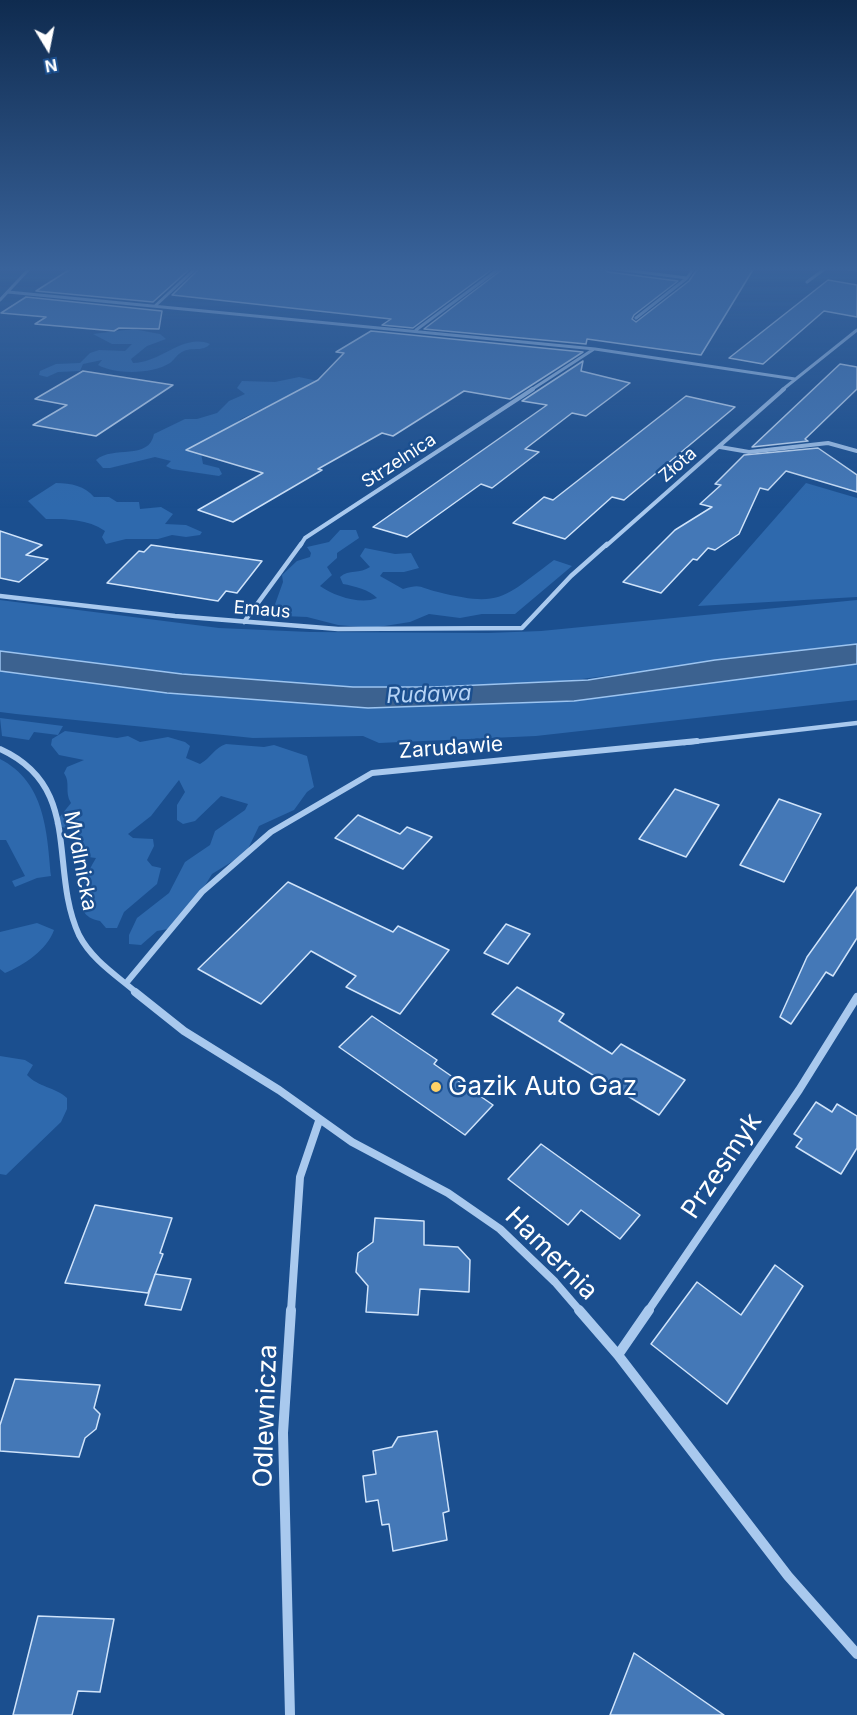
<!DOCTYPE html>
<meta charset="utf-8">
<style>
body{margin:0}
#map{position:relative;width:857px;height:1715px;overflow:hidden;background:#1b4f8f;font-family:Inter,sans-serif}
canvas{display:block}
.north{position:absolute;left:18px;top:18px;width:60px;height:60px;-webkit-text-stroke:4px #1b4f8f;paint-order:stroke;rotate:170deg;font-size:16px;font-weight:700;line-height:24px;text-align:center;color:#fff}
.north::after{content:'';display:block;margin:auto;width:21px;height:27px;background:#fff;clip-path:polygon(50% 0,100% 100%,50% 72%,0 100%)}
</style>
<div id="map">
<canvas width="857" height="1715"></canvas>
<div class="north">N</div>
</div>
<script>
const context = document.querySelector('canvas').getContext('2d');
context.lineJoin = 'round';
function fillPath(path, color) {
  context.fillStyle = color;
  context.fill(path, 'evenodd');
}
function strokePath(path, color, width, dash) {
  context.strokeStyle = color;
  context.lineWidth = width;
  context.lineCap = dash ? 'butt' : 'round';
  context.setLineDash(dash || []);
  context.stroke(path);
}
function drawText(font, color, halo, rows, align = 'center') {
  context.font = font + ' Inter,sans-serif';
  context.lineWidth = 5;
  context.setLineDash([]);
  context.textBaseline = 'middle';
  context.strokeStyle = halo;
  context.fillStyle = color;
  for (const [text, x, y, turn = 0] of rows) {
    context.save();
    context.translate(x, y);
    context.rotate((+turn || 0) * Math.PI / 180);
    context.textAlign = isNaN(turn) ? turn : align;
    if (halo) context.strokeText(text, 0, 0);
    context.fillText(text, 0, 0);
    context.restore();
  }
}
fillPath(new Path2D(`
 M133,329L160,334L166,339L147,346L131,359L133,363C161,363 183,333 210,344C203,352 193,347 184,351C178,353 175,359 170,363C152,374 117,375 98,365L102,360L83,364L80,371L58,372L47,377L39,375L40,371L56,364L80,363L90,353L99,350L125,351L132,344H112L93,334Z
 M299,377L318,381L241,419L225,432L213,435L200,448L203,464L219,468L222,474L219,476L172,469L166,466L171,461L155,457L110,468H103L96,460C113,445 149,461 154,434L185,419H197L217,413L229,401L245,394L237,388L242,381L275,382Z
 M56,483C71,483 85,486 94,497H109L117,502H139L140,509L161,507L173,514L165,524L186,525L202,532L200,535L186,537L172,535L158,539H126L106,544L102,537L105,531C88,519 66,519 46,519L28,501Z
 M806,483L857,498V597L698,606Z
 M340,530H356L359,538L337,553V558L327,567L332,575L320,586C334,596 361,605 377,598C370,590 354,586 343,584L340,577C349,569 360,574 370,567L360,556L365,548L395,554L411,553L419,568L404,572H383L380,576L403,589C422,583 420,588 438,592C502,608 504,597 554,560L572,566L515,614H482L460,618L429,614L410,622L372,628L338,625L307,617L283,616L273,610L283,582L282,575L297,561L310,557L311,553L307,547L329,542Z
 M0,600L219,628L310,632L488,633L541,631L857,600V644L566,681L504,703L574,701L857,664V700L536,736L379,743L363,736L253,738L16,714L0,712ZM197,675L337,686L356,707L203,696L194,676ZM396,687H443L469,704L421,706L394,688Z
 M0,718L63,726L58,735L34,732L29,740L2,736Z
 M65,731L117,738L128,736L140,742L168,737L185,742L190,746L186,758L200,764C211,758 214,748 226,744L264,747L274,745L307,756L314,787L307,792L294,810L259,826L246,853L212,874L198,897L168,929L157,931L141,945L129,944V935L137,918L169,893L185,862L210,845L215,831L245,810L248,804L221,796L195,821L183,824L177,820V805L185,792L179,780L151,816L128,834L133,838L153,839L154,846L147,860L152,866L161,868L157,884L124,912L117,928H106L100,921C67,915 84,878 96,858C72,855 79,848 73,831L54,824L71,803C64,792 71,783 64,773L67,767L84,760L59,755L51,745L52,739Z
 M0,759C45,782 47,831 51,876L37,878L15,887L12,881L25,876L6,840H0Z
 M37,923L54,930C47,950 24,965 5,973L0,969V932Z
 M0,1056L25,1060L33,1065L27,1075C38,1087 55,1087 67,1098V1109L61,1122L6,1175L0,1174Z`), '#2e69ad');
const water = new Path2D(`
 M857,644V664L574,701L368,708L167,693L0,671V651L182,674L353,687H434L588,680L715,660Z`);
fillPath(water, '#3c6290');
strokePath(water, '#9cc4f0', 1.5);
const building = new Path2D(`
 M72,268H191L153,302L36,291Z
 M200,268H494L413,328L382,325L391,319L172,295Z
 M504,268H604L608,272L678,281L634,315L632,319L636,322L689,281L698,268H754L701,355L587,339L586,344L424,329Z
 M828,280L857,285V317L824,311L763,364L729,358Z
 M26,297L162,311L159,329L119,328L114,331L35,324L46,317L1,313Z
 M371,331L583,352L510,399L464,391L393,436L382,433L318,469L322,470L233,522L198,510L263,473L186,450L318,380L344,353L336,352Z
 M583,361L581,371L630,383L586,416L572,413L525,449L539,452L492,488L481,484L407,537L373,527L547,405L522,401Z
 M840,364L857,367V389L805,439L808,441L752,447Z
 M83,371L173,385L96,436L33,425L67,405L35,399Z
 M686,396L735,407L624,500L612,497L565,539L513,523L544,497L553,500Z
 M818,448L857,475V492L786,471L768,490L760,488L739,534L715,550L708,548L697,560L693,559L661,593L623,582L675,530L712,507L700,504L721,485L715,484L744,455Z
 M0,531L42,545L26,555L48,559L19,582L0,578Z
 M151,545L262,561L237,593L226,591L218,601L107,583L139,551L144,552Z
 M675,789L719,805L686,857L639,839Z
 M779,799L821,814L784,882L740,865Z
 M358,815L400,834L407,827L432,837L403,869L335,838Z
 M288,882L393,932L398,926L449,950L400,1014L346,987L356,976L311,951L261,1004L198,969Z
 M857,887V938L833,976L826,972L791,1024L780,1017L807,957Z
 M506,924L530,934L508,964L484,953Z
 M517,987L564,1014L559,1021L612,1054L621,1044L685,1080L659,1115L492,1014Z
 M372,1016L437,1060L434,1064L493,1105L465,1135L339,1047Z
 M816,1102L832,1112L837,1104L857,1116V1148L841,1174L796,1147L802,1139L794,1134Z
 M541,1144L640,1215L620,1239L581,1210L568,1225L508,1179Z
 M95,1205L172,1218L160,1253L163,1254L148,1293L65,1283Z
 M375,1218L424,1221V1245L458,1247L470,1260L469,1292L420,1289L418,1315L366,1312L368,1286L356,1272L358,1253L373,1242Z
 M775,1265L803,1286L727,1404L651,1344L697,1282L741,1315Z
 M155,1274L191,1279L181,1310L145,1305Z
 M15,1379L100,1385L94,1408L100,1414L96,1429L85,1438L79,1457L0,1451V1425Z
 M437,1431L449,1511L443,1513L447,1540L393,1551L389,1524L382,1525L378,1500L366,1502L363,1476L376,1474L373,1451L392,1447L398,1437Z
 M38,1616L114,1619L100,1692L78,1691L72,1715H13Z
 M634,1653L656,1668L724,1715H610Z`);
fillPath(building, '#4478b7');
strokePath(building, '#cfe3fa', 1.5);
strokePath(new Path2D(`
 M608,268L687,278
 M842,268L857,270
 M807,282L826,268
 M8,292L595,349L795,379
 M0,300L30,268
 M155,306L196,268
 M636,318L687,278L694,268
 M416,330L500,268
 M531,390L594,349
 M782,390L857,330`), '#a9c9ee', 3);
strokePath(new Path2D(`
 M720,447L749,452L828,443L857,451
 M300,546L305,538L533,389
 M606,546L784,389`), '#a9c9ee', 4);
strokePath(new Path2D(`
 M0,596L175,616L338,629L522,628L571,576L607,544
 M244,622L301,544
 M684,743L857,723`), '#a9c9ee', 4.5);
strokePath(new Path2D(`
 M0,749C84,787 48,868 79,935C92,960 116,975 137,993
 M127,982L202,892L271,832L372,773L697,741`), '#a9c9ee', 6);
strokePath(new Path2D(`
 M135,992L184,1031L279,1090L352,1142L448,1193L500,1229L555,1282L580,1311
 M291,1311L300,1177L319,1121
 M648,1311L799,1090L857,997`), '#a9c9ee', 8);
strokePath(new Path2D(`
 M579,1310L618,1355L788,1576L857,1654
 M618,1355L649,1310
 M290,1715L283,1433L291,1310`), '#a9c9ee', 10);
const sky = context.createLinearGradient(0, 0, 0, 508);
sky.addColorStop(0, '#0f2b4f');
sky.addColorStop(0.53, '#39639b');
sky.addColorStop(1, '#39639b00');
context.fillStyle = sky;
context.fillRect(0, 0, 857, 508);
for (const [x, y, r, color] of [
 [436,1087,6,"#ffd166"]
]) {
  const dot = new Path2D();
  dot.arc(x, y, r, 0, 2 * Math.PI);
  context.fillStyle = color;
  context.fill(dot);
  strokePath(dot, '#1b4f8f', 2);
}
drawText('18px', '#fff', '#1b4f8f', [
 ["Strzelnica",399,461,-33],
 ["Złota",678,465,-41],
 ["Emaus",262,610,5]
]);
drawText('21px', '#fff', '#1b4f8f', [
 ["Zarudawie",451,748,-4],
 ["Mydlnicka",80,861,79]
]);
drawText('italic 22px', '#b5d3f5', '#1b4f8f', [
 ["Rudawa",429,695,-2]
]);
drawText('26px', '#fff', '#1b4f8f', [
 ["Gazik Auto Gaz",448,1087]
], 'left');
drawText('26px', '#fff', '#1b4f8f', [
 ["Przesmyk",722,1166,-56],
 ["Hamernia",551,1254,45],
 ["Odlewnicza",266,1416,-88]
]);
</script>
